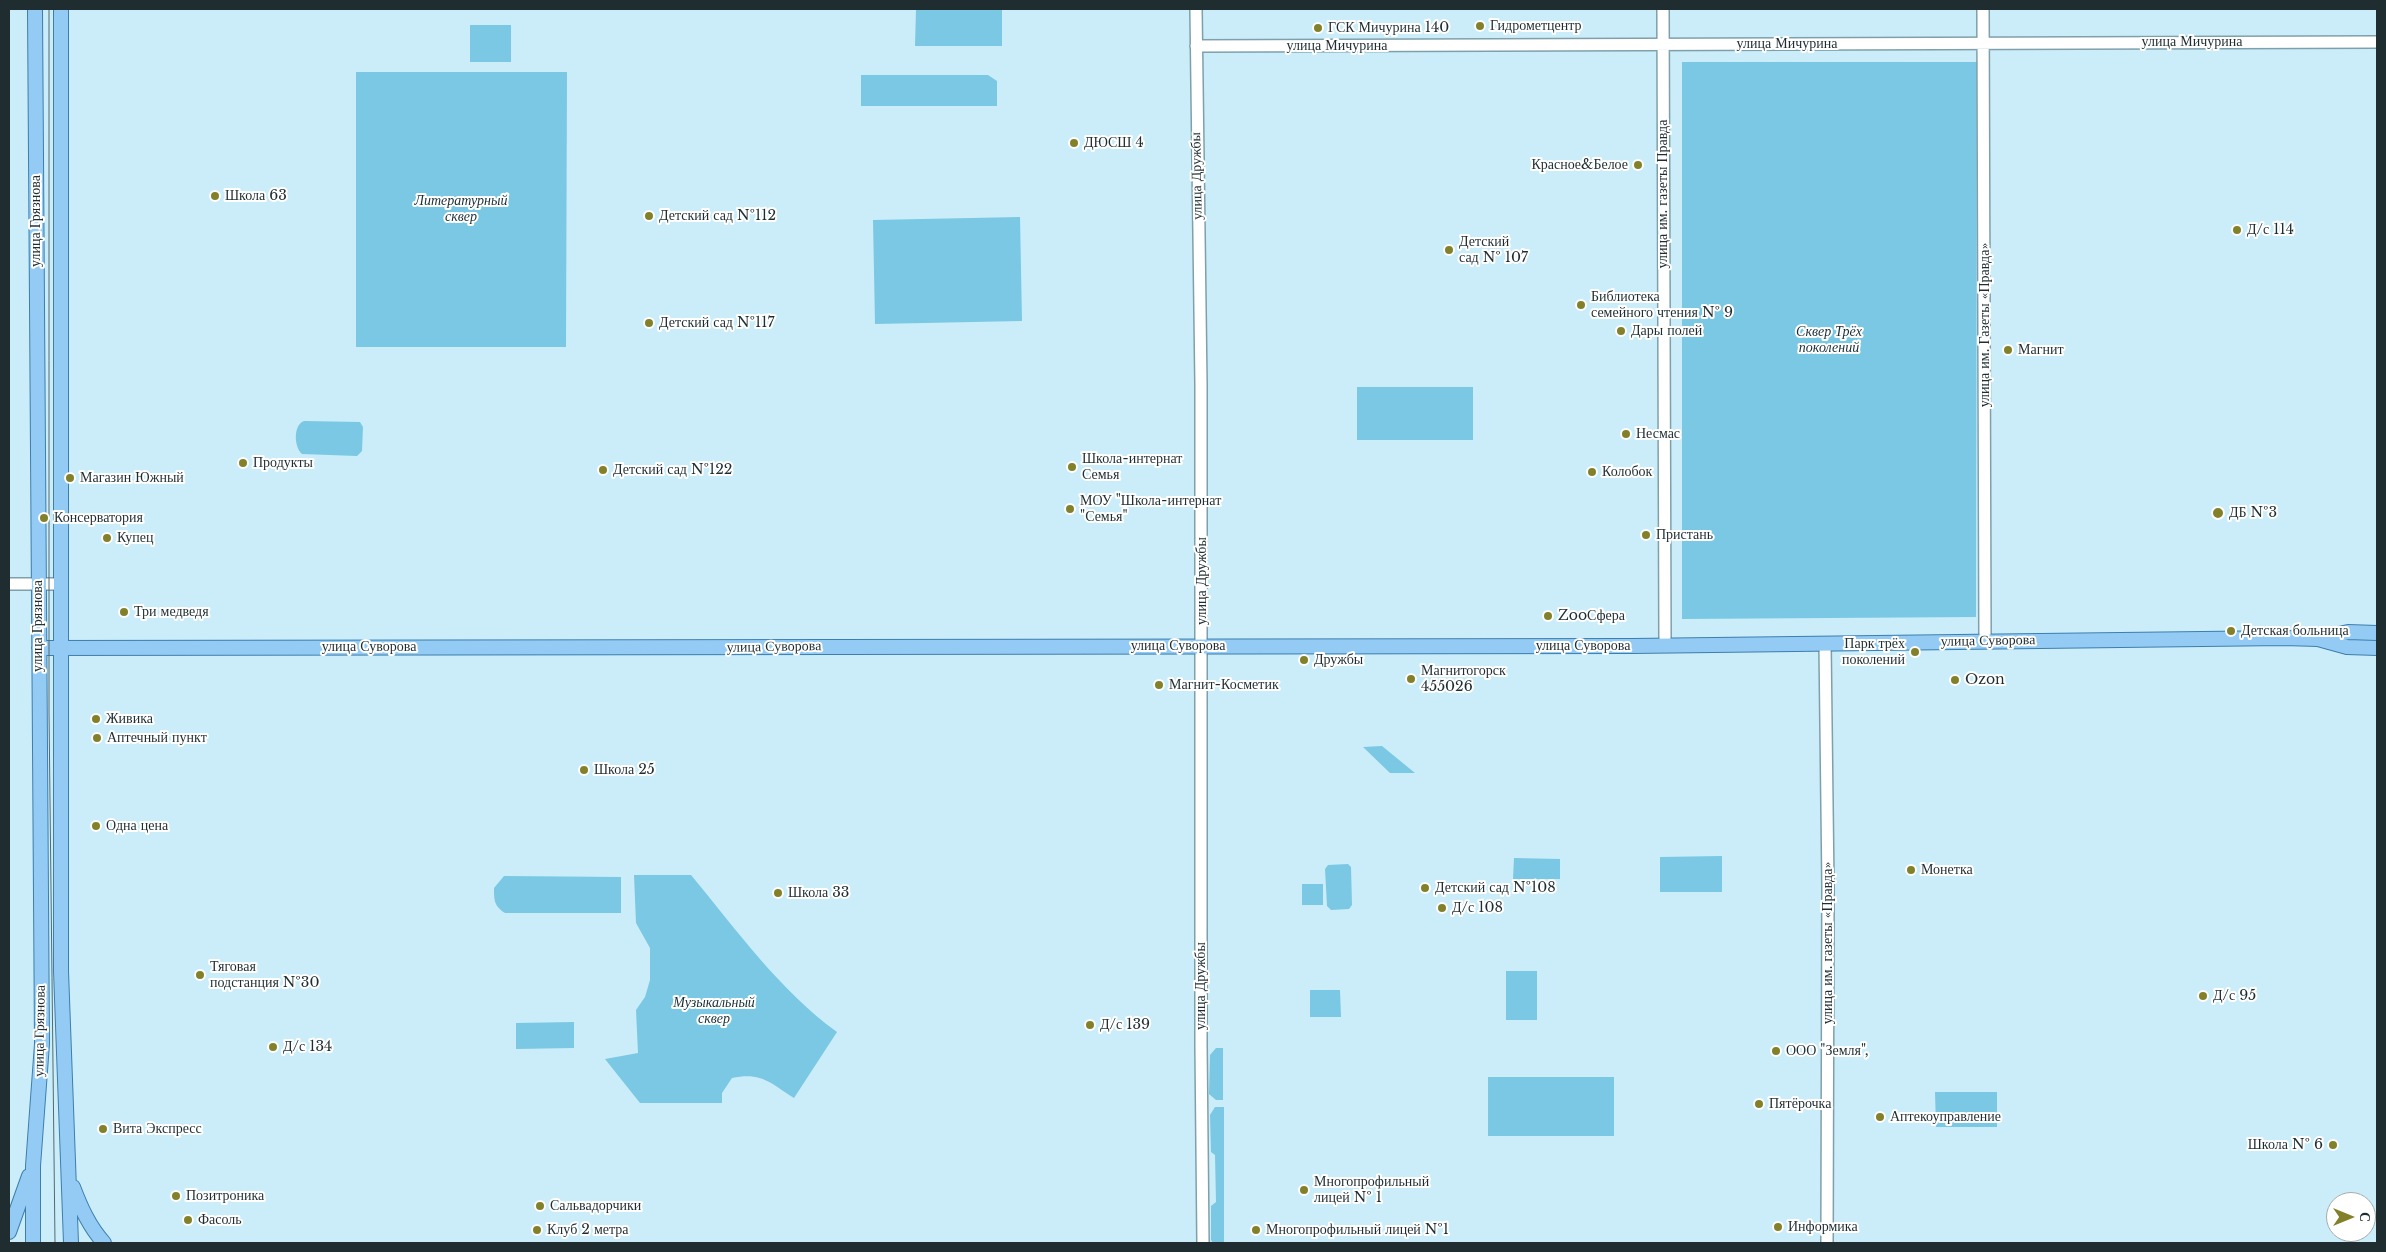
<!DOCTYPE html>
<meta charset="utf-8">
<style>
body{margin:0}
#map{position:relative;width:2386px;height:1252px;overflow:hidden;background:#caedf9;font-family:"Libre Baskerville",serif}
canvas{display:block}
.frame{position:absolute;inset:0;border:10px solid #1f2d31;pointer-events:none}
.north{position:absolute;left:2326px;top:1192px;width:50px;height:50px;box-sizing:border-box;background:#fff;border:1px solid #a5abad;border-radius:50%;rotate:90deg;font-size:14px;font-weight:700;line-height:20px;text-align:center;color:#1f2d31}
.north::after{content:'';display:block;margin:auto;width:18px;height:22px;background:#82812a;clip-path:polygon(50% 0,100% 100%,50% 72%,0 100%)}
</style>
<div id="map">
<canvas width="2386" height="1252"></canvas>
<div class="frame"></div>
<div class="north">С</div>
</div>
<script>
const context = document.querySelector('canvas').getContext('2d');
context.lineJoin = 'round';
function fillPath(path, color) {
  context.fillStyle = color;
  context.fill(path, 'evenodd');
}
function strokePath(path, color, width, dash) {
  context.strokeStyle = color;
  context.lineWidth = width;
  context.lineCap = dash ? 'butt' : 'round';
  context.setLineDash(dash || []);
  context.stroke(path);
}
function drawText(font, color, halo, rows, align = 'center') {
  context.font = font + ' "Libre Baskerville",serif';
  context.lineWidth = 4;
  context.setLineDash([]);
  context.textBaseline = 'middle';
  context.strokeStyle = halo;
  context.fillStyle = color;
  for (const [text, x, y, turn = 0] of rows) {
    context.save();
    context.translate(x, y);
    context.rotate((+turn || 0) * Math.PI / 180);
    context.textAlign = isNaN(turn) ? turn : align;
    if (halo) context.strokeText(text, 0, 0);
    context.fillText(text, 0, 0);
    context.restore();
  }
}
fillPath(new Path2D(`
 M916,9H1002V46H915Z
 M470,25H511V62H470Z
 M1682,62H1977L1976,617L1682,619Z
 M356,72H567L566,347H356Z
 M988,75L997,81V106H861V75Z
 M1020,217L1022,321L875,324L873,220Z
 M1357,387H1473V440H1357Z
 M304,421L360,422L363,427L362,451L357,456L302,454C294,447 293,425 304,421Z
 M1382,746L1415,773H1390L1363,747Z
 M1722,856V892H1660V857Z
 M1514,858L1560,859V879H1513Z
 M1348,864L1351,867L1352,905L1349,909L1331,910L1327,906L1325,869L1328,865Z
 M634,875H691C736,929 779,990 837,1032L794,1098C770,1083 762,1072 732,1078L722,1093V1103H640L605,1059L638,1053L636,1010L645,997L650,980V948L636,923Z
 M504,876L621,877V913H505C494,906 494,900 494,888Z
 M1302,884H1323V905H1302Z
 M1506,971H1537V1020H1506Z
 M1310,990H1340L1341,1017H1310Z
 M574,1022V1048L516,1049V1023Z
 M1216,1048H1223V1100H1216L1209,1094L1210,1055Z
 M1488,1077H1614V1136H1488Z
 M1935,1092H1997V1127H1936Z
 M1215,1107H1224V1243H1213L1211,1240V1206L1216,1202L1215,1155L1211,1152L1210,1115Z`), '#7ac8e3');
const minor = new Path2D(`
 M1196,9L1201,385V1046L1203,1243
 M1663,9L1665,645
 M1983,9L1985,641
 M1196,46L2377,42
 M9,584H61
 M1825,643L1828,887L1827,1243`);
const major = new Path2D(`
 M61,9V971L71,1243
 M2321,638L2348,632L2377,633
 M39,648L1632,646L2284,638L2318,639L2347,647L2377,648
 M73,1187C81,1208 89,1226 104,1243
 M9,1232L29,1176
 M33,1243V1166L42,1044L35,9`);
strokePath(minor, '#7fa0ab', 14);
strokePath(major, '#3d7eac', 16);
strokePath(minor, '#fff', 11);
strokePath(major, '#94cbf5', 14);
strokePath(new Path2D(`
 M49,9V712L55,1243`), '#54696f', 1);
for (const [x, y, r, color] of [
 [1480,26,5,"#82812a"],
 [1318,28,5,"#82812a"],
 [1074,143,5,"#82812a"],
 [1638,165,5,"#82812a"],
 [215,196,5,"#82812a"],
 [649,216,5,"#82812a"],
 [2237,230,5,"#82812a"],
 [1449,250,5,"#82812a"],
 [1581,305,5,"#82812a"],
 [649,323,5,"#82812a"],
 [1621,331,5,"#82812a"],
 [2008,350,5,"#82812a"],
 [1626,434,5,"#82812a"],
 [243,463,5,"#82812a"],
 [1072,467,5,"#82812a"],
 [603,470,5,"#82812a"],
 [1592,472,5,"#82812a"],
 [70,478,5,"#82812a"],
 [1070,509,5,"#82812a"],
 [2218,513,6,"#82812a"],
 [44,518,5,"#82812a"],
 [1646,535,5,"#82812a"],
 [107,538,5,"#82812a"],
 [124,612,5,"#82812a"],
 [1548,616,5,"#82812a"],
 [2231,631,5,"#82812a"],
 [1915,652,5,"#82812a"],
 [1304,660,5,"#82812a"],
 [1411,679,5,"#82812a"],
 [1955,680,5,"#82812a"],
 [1159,685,5,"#82812a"],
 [96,719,5,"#82812a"],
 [97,738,5,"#82812a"],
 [584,770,5,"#82812a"],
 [96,826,5,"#82812a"],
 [1911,870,5,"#82812a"],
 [1425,888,5,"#82812a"],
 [778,893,5,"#82812a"],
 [1442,908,5,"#82812a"],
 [200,975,5,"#82812a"],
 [2203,996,5,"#82812a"],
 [1090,1025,5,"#82812a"],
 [273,1047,5,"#82812a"],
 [1776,1051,5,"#82812a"],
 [1759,1104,5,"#82812a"],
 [1880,1117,5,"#82812a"],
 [103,1129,5,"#82812a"],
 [2333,1145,5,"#82812a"],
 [1304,1190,5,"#82812a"],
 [176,1196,5,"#82812a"],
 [540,1206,5,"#82812a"],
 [188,1220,5,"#82812a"],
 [1778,1227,5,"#82812a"],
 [537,1230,5,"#82812a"],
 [1256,1230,5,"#82812a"]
]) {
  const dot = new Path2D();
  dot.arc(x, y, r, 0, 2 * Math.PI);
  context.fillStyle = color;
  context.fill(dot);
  strokePath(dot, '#fff', 2);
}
drawText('14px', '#1f2d31', '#fff', [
 ["Гидрометцентр",1490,26],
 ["ГСК Мичурина 140",1328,28],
 ["ДЮСШ 4",1084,143],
 ["Красное&Белое",1628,165,"right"],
 ["Школа 63",225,196],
 ["Детский сад №112",659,216],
 ["Д/с 114",2247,230],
 ["Детский",1459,242],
 ["сад № 107",1459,258],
 ["Библиотека",1591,297],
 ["семейного чтения № 9",1591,313],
 ["Детский сад №117",659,323],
 ["Дары полей",1631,331],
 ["Магнит",2018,350],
 ["Несмас",1636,434],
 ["Школа-интернат",1082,459],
 ["Семья",1082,475],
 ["Продукты",253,463],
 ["Детский сад №122",613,470],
 ["Колобок",1602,472],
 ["Магазин Южный",80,478],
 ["МОУ \"Школа-интернат",1080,501],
 ["\"Семья\"",1080,517],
 ["ДБ №3",2229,513],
 ["Консерватория",54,518],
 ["Пристань",1656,535],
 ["Купец",117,538],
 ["Три медведя",134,612],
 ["ZooСфера",1558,616],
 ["Детская больница",2241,631],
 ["Парк трёх",1905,644,"right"],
 ["поколений",1905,660,"right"],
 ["Дружбы",1314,660],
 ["Магнитогорск",1421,671],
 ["455026",1421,687],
 ["Ozon",1965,680],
 ["Магнит-Косметик",1169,685],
 ["Живика",106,719],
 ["Аптечный пункт",107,738],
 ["Школа 25",594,770],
 ["Одна цена",106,826],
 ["Монетка",1921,870],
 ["Детский сад №108",1435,888],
 ["Школа 33",788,893],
 ["Д/с 108",1452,908],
 ["Тяговая",210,967],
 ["подстанция №30",210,983],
 ["Д/с 95",2213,996],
 ["Д/с 139",1100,1025],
 ["Д/с 134",283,1047],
 ["ООО \"Земля\",",1786,1051],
 ["Пятёрочка",1769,1104],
 ["Аптекоуправление",1890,1117],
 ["Вита Экспресс",113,1129],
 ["Школа № 6",2323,1145,"right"],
 ["Многопрофильный",1314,1182],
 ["лицей № 1",1314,1198],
 ["Позитроника",186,1196],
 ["Сальвадорчики",550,1206],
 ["Фасоль",198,1220],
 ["Информика",1788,1227],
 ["Клуб 2 метра",547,1230],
 ["Многопрофильный лицей №1",1266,1230]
], 'left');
drawText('14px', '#1f2d31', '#fff', [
 ["улица Мичурина",2192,42],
 ["улица Мичурина",1787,44],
 ["улица Мичурина",1337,46],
 ["улица Дружбы",1197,176,-91],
 ["улица им. газеты Правда",1663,194,-90],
 ["улица Грязнова",36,221,-90],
 ["улица им. Газеты «Правда»",1985,325,-90],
 ["улица Дружбы",1202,581,-90],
 ["улица Грязнова",38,626,-90],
 ["улица Суворова",1988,641,-1],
 ["улица Суворова",1178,646],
 ["улица Суворова",1583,646],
 ["улица Суворова",369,647],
 ["улица Суворова",774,647,-1],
 ["улица им. газеты «Правда»",1828,943,-90],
 ["улица Дружбы",1201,986,-90],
 ["улица Грязнова",40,1031,-89]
]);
drawText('italic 14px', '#192f36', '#fff', [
 ["Литературный",461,201],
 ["сквер",461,217],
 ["Сквер Трёх",1829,332],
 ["поколений",1829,348],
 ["Музыкальный",714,1003],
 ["сквер",714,1019]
]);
</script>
